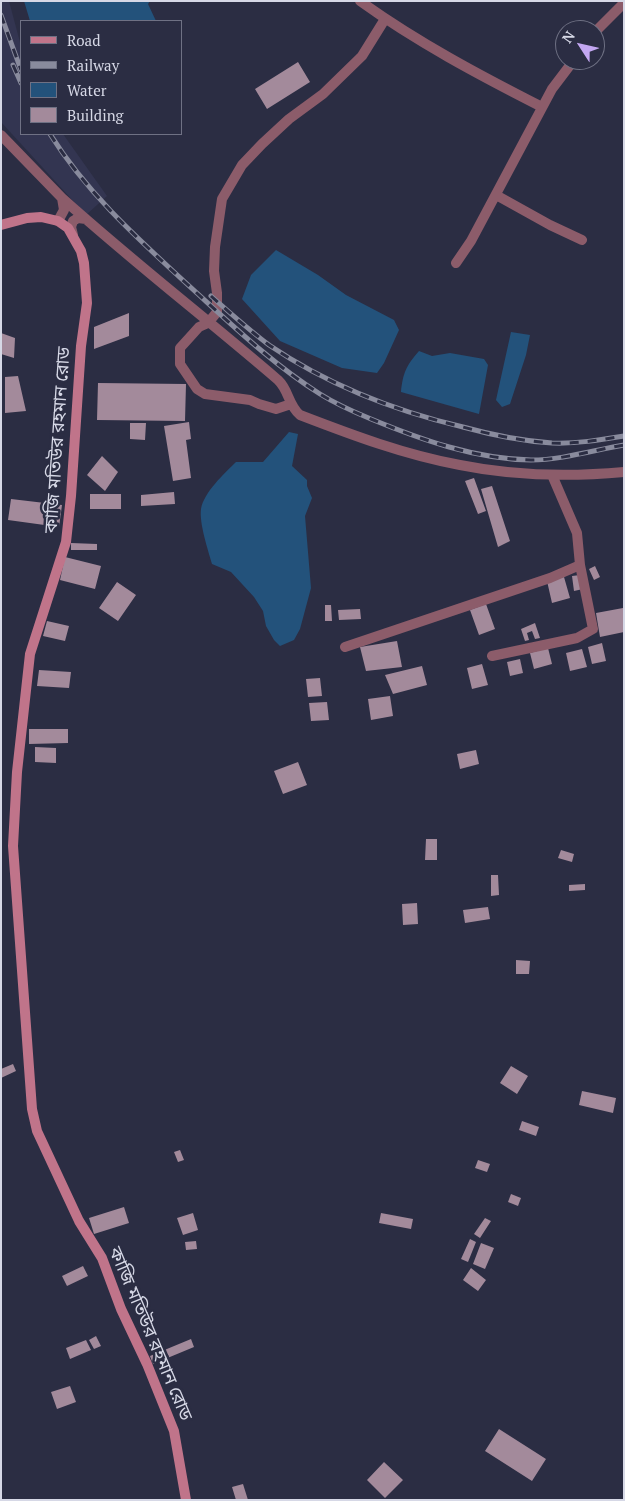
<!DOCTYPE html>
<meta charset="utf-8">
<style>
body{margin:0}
#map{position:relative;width:625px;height:1501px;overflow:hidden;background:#2b2d43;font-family:"PT Serif",serif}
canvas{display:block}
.frame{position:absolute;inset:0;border:2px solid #d6d8e6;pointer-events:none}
.legend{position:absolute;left:20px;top:20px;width:162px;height:115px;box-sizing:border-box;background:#2b2d43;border:1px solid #6f7184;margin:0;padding:6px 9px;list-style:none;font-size:15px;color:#d6d8e6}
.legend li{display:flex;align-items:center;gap:10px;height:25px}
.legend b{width:25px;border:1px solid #6f7184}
.north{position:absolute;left:555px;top:20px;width:50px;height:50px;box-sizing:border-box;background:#2b2d43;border:1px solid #6f7184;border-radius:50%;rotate:305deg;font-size:14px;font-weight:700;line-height:20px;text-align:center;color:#d6d8e6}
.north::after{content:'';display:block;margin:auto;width:18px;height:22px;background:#c3a7f2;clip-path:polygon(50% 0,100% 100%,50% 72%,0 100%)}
</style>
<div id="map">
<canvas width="625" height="1501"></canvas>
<div class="frame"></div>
<ul class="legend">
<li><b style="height:6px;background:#c0748a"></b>Road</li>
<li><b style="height:6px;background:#898b9d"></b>Railway</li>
<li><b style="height:14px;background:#23527b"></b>Water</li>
<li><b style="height:14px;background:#a38a9b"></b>Building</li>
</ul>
<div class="north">N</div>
</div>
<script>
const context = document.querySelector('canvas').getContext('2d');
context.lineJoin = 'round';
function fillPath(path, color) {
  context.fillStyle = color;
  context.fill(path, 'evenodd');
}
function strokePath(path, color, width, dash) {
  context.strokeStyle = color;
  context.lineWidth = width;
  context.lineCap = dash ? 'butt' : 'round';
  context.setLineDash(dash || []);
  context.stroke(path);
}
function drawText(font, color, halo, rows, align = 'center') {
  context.font = font + ' "PT Serif","Noto Sans Bengali",serif';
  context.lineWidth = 5;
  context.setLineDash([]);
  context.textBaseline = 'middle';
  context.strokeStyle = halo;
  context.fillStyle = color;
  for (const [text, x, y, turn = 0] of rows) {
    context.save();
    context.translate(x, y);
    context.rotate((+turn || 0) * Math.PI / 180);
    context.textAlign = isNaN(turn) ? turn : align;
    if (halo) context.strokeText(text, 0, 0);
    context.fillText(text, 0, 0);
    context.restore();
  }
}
fillPath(new Path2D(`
 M1,1H9L21,46V134H63L107,196L86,215L1,122Z`), '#333551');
fillPath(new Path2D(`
 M24,1H150L148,4L156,21H30Z
 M276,250L318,275L346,295L394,320L399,330L384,363L377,373L342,368L280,341L242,299L251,275Z
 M511,332L530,335L526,355L510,404L502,407L496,400Z
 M419,351L432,356L450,353L484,359L488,365L479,414L401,392C403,373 406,366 419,351Z
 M289,432L298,434L292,466L307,480V486L312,498L305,516L311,588L300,629L294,640L280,646L274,640L266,626L263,611L254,597L231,572L212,564C208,550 199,523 201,509C204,492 224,474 236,462H263Z`), '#23527b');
fillPath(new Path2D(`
 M298,62L310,82L267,109L255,89Z
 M129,313V336L94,349V327Z
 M1,333L15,338L14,358L1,354Z
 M18,376L26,411L5,413V377Z
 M98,383L186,384L185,421L97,420Z
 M189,422L191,439L186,440L191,478L173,481L164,426Z
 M130,423H146L145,440L130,439Z
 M102,456L118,472L105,491L87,475Z
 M474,478L486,511L478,514L465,481Z
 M492,486L510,541L498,547L481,489Z
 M174,492L175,504L141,506V495Z
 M90,494H121V509H90Z
 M11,499L62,505L59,527L8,520Z
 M71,543L97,544V550H71Z
 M65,557L101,566L95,589L60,580Z
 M595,566L600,577L594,580L589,569Z
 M580,575L583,589L574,591L572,576Z
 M564,577L570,598L552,603L547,581Z
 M117,582L136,595L118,621L99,608Z
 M486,604L495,629L479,635L470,610Z
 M325,605H331L332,621H325Z
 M623,608L624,632L600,637L596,613Z
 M360,609L361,619L339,620L338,610Z
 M47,621L69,626L65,641L43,636Z
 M535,623L540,638L535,639L532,631L527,633L529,640L525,641L521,629Z
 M397,641L402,667L366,671L360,647Z
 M602,643L606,661L592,664L588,647Z
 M548,648L552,664L534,669L530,653Z
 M582,649L587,667L570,671L566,653Z
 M520,659L523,673L510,676L507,662Z
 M482,664L488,685L472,689L467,668Z
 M422,666L427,685L393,694L385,675Z
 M39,670L71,672L69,688L37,686Z
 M320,678L322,696L308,697L306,679Z
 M390,696L393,716L371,720L368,699Z
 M327,702L329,720L311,721L309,703Z
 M29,729H68V743L29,744Z
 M35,747L56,748V763L35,762Z
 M476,750L479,764L460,769L457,754Z
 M298,762L307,785L283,794L274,771Z
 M426,839H437V860H425Z
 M561,850L574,854L572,862L558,858Z
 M491,875H498L499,895L491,896Z
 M585,884V890L569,891V885Z
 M417,903L418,924L403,925L402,904Z
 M488,907L490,919L465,923L463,910Z
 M516,960L530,961L529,974H516Z
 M13,1064L16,1071L1,1078V1069Z
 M511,1066L528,1076L517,1094L500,1083Z
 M582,1091L616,1098L613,1113L579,1105Z
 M522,1121L539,1127L536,1136L519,1130Z
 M180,1150L184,1160L178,1162L174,1152Z
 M478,1160L490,1164L487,1172L475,1168Z
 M511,1194L521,1198L518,1206L508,1202Z
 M124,1207L129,1223L94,1234L89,1218Z
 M193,1213L198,1230L183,1235L177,1218Z
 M381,1213L413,1219L411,1229L379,1223Z
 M485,1218L491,1221L480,1238L474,1234Z
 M470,1239L476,1242L468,1262L461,1259Z
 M196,1241L197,1249L186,1250L185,1242Z
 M481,1243L494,1248L485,1269L473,1264Z
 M83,1266L88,1276L67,1286L62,1276Z
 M471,1268L486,1280L478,1291L463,1280Z
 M96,1336L101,1346L94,1349L89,1340Z
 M191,1339L194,1347L153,1364L150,1356Z
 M86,1340L91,1350L70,1359L66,1348Z
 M70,1386L76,1402L57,1409L51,1392Z
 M499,1429L546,1459L532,1481L485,1451Z
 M384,1462L403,1480L385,1498L367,1480Z
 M243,1484L248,1500H236L232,1487Z`), '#a38a9b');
strokePath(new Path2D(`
 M360,1C417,42 479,75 542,107
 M595,32L624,3
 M1,135L62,198L64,210L58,221
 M496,195L550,225L582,240
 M62,198C132,261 207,319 278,380C289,390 288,405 300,415C352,435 405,455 460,465C514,476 569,477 624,472
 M73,235L71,227L73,221L78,218L86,219
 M456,263L471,241L552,89L574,60
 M291,404L276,409L259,404L250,400L205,394L197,389L180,364V348L190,337L199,327L208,323L217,312V293L214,271L215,247L222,199L242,165L262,144L289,119L323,94L362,56L385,19
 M345,647L550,578L580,565L577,533L552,475
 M492,656L577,638L593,629L580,565`), '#8c5c6a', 10);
strokePath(new Path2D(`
 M1,225L27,218L41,217L58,221L68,228L81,251L84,263L87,303L81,346L71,496L66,542L30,654L17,772L13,846L32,1109L37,1131L79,1221L102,1258L121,1309L147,1364L174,1431L186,1500`), '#c0748a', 10);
const rail = new Path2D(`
 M1,15L21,70
 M13,65L21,83
 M50,134C87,193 136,237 187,284C230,323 271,363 320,394C336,404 354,412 371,419C422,440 475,459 531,460C562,460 594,450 624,445
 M211,296C230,313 249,330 269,345C328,385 395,411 463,427C492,435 522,441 552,443C576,444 600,440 624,436`);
strokePath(rail, '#898b9d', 5);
strokePath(rail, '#2b2d43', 3, [9]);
drawText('18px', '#d6d8e6', '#2b2d43', [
 ["কাজি মতিউর রহমান রোড",58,440,-86],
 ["কাজি মতিউর রহমান রোড",150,1334,67]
]);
</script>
